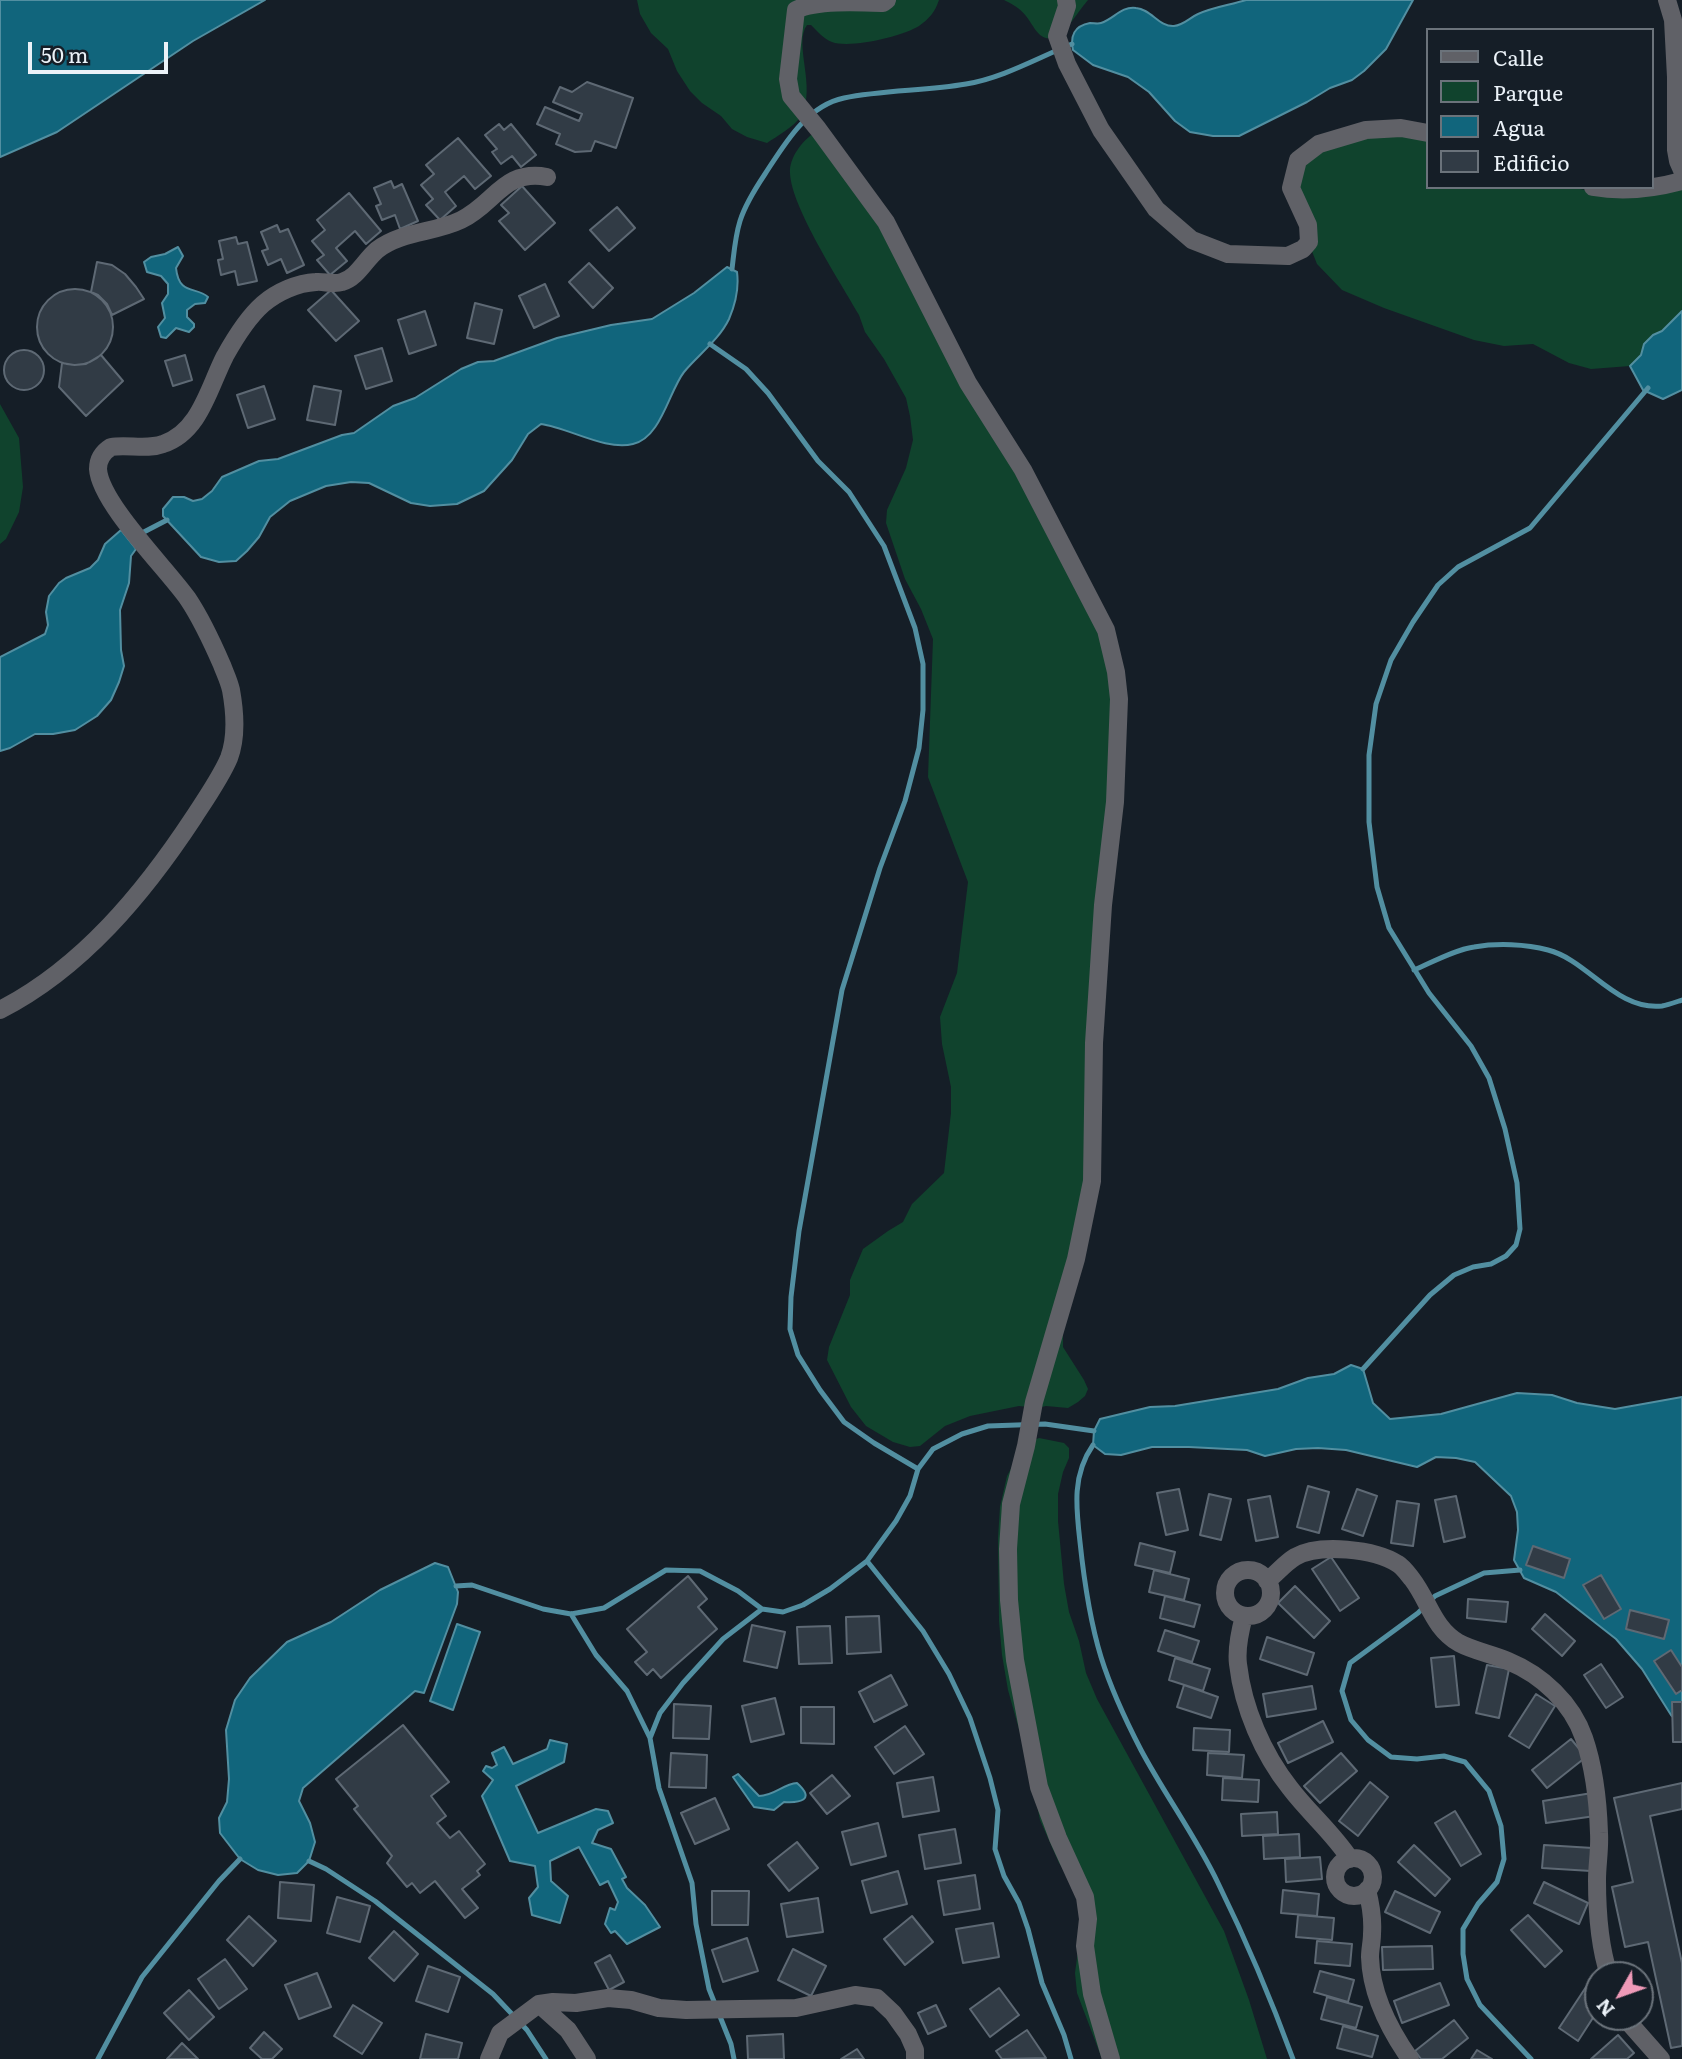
<!DOCTYPE html>
<style>
body{margin:0}
#map{position:relative;width:1682px;height:2059px;overflow:hidden;background:#151e27;font-family:Literata,serif}
canvas{display:block}
.legend{position:absolute;left:1426px;top:28px;width:228px;height:161px;box-sizing:border-box;background:#151e27;border:2px solid #6b737b;margin:0;padding:9px 12px;list-style:none;font-size:21px;color:#ebf2f8}
.legend li{display:flex;align-items:center;gap:14px;height:35px}
.legend b{width:35px;border:2px solid #6b737b}
.north{position:absolute;left:1584px;top:1961px;width:70px;height:70px;box-sizing:border-box;background:#151e27;border:2px solid #6b737b;border-radius:50%;rotate:230deg;font-size:19px;font-weight:700;line-height:28px;text-align:center;color:#ebf2f8}
.north::after{content:'';display:block;margin:auto;width:24px;height:32px;background:#ef9ab8;clip-path:polygon(50% 0,100% 100%,50% 72%,0 100%)}
.scale{position:absolute;left:28px;top:42px;width:140px;height:32px;box-sizing:border-box;border:4px solid #ebf2f8;border-top:0;padding-left:9px;font-size:21px;line-height:24px;white-space:nowrap;color:#ebf2f8;-webkit-text-stroke:5px #151e27;paint-order:stroke}
</style>
<div id="map">
<canvas width="1682" height="2059"></canvas>
<ul class="legend">
<li><b style="height:9px;background:#606167"></b>Calle</li>
<li><b style="height:19px;background:#10432d"></b>Parque</li>
<li><b style="height:19px;background:#11657c"></b>Agua</li>
<li><b style="height:19px;background:#313b45"></b>Edificio</li>
</ul>
<div class="north">N</div>
<div class="scale">50 m</div>
</div>
<script>
const context = document.querySelector('canvas').getContext('2d');
context.lineJoin = 'round';
function fillPath(path, color) {
  context.fillStyle = color;
  context.fill(path, 'evenodd');
}
function strokePath(path, color, width, dash) {
  context.strokeStyle = color;
  context.lineWidth = width;
  context.lineCap = dash ? 'butt' : 'round';
  context.setLineDash(dash || []);
  context.stroke(path);
}
fillPath(new Path2D(`
 M637,0H939C935,12 929,19 919,26C903,36 850,49 832,42C824,39 817,31 811,25H807C793,44 817,87 801,116C794,127 777,136 767,143L747,137L732,129L721,116L702,103L690,91L677,71L668,49L651,33L640,14Z
 M1004,0H1088C1081,8 1066,31 1060,35C1040,46 1035,27 1026,16C1020,8 1012,4 1004,0Z
 M1428,130V187H1571C1607,196 1645,192 1682,190V385L1630,366L1591,369L1569,363L1533,344L1504,346L1474,340L1384,308L1342,290L1317,264L1286,186L1304,147Z
 M814,133L832,137L1117,660L1094,1138L1063,1331V1347L1084,1380L1088,1389L1085,1396L1078,1402L1068,1408L1046,1406L1037,1408L1019,1406L970,1416L945,1426L920,1446L910,1447L893,1442L866,1426L851,1407L827,1360L829,1347L850,1295V1280L863,1249L888,1231L903,1222L912,1204L944,1173L951,1113V1087L942,1044L940,1017L957,973L968,882L928,777L933,639L921,609L905,579L886,523L887,510L906,468L913,440L910,416L906,398L884,359L865,332L859,315C841,283 791,207 790,173C789,158 802,141 814,133Z
 M0,404L19,438L23,487L19,512L6,539L0,544Z
 M1039,1438L1064,1443L1069,1448V1458L1063,1472L1058,1494V1521L1064,1584L1069,1612L1079,1641L1086,1673L1097,1699L1224,1931L1249,2000L1267,2059H1102L1077,1993L1075,1973L1082,1920L1073,1883L1059,1863L1040,1820L1029,1765L1008,1690L1002,1655L999,1621L998,1538L1000,1507L1007,1476L1018,1456L1032,1441Z`), '#10432d');
const water = new Path2D(`
 M0,0H265L193,41L57,132L0,157Z
 M1246,0H1413L1386,49L1364,71L1352,80L1330,88L1307,102L1239,136H1213L1190,132L1175,121L1149,92L1128,77L1093,65L1073,50C1070,36 1074,26 1090,23C1094,23 1098,24 1101,23C1114,19 1121,6 1136,8C1151,9 1159,27 1174,26C1184,25 1189,18 1198,14C1213,7 1230,5 1246,0Z
 M178,247L183,256L176,268C179,296 196,286 208,297L205,303L195,304L187,310V317L194,324V327L189,332L176,328L166,338L161,337L158,327L165,318L162,303L168,294V284L161,276L147,272L144,262L151,257L165,254Z
 M727,267L737,272C739,287 735,305 729,319C719,340 698,355 684,372C669,391 661,438 633,444C606,451 569,428 541,424L528,434L512,460L484,491L457,504L430,506L411,503L369,483L351,482L326,486L290,501L270,517L259,537L247,551L236,561L219,562L201,557L163,516V509L173,497H184L193,501L202,499L212,491L222,477L259,461L278,459L342,435L354,433L393,406L415,398L461,369L478,362L494,361L557,338L611,325L652,319L694,293Z
 M1682,311V390L1663,399L1643,390L1630,366L1641,355L1644,344L1653,335L1662,331Z
 M121,530L136,549L131,556L129,583L120,610L121,650L124,666L119,682L111,700L97,716L75,730L53,734H35L10,748L0,751V657L45,634L48,625L46,612L49,596L59,583L66,578L90,568L98,560L105,544Z
 M1351,1365L1363,1369L1373,1403L1390,1419L1441,1414L1517,1393L1552,1395L1577,1403L1615,1409L1682,1397V1727L1671,1715L1642,1669L1616,1639L1556,1592L1524,1578L1514,1560L1518,1530L1517,1512L1511,1496L1475,1462L1456,1458L1436,1457L1417,1467L1346,1450L1318,1448L1296,1449L1265,1456L1247,1450L1189,1447H1152L1121,1455L1105,1454L1093,1445L1094,1431L1100,1419L1150,1407L1175,1406L1278,1389L1308,1378L1334,1374Z
 M435,1563L448,1567L458,1592L457,1604L424,1693L415,1691L303,1788L299,1801L310,1823L315,1842L309,1861L297,1873L278,1875L258,1870L240,1859L220,1833L219,1818L227,1802L229,1779L226,1730L235,1700L250,1678L287,1642L331,1622L380,1590Z
 M457,1624L480,1632L453,1710L430,1701Z
 M550,1740L567,1744L564,1762L516,1786L538,1833L596,1809L608,1811L613,1823L598,1830L592,1843L611,1849L626,1877L622,1879L627,1888L645,1905L660,1927L627,1944L615,1931L611,1933L605,1924L610,1908L615,1910L618,1902L608,1881L600,1885L579,1847L550,1861L551,1881L568,1896L560,1923L532,1915L529,1898L538,1887L535,1866L510,1861L482,1796L493,1780L483,1771L486,1766L492,1768L497,1765L492,1753L504,1747L513,1764L547,1749Z
 M738,1774L759,1796C774,1796 783,1784 797,1783C816,1800 800,1803 784,1802L774,1810L754,1807L733,1777Z`);
fillPath(water, '#11657c');
strokePath(water, '#528fa1', 2);
strokePath(new Path2D(`
 M732,269C734,253 735,237 740,221C745,205 755,189 765,174C784,145 806,106 844,98C884,90 926,91 966,84C1003,78 1037,58 1072,44
 M710,344L746,369L768,393L818,461L849,492L884,546L915,628L923,664V710L919,748L905,801L880,868L842,990L799,1231L791,1297L790,1329L798,1355L820,1390L844,1422L874,1443L918,1469
 M140,534L167,520
 M1414,970C1433,962 1454,950 1474,947C1497,943 1526,944 1548,950C1588,960 1616,1011 1662,1006C1668,1005 1676,1002 1682,1000
 M1363,1369L1430,1295L1454,1275L1473,1267L1491,1264L1506,1256L1516,1245L1520,1229L1517,1183L1505,1129L1489,1078L1471,1046L1429,993L1389,928L1377,887L1369,822V755L1376,704L1391,660L1413,622L1438,585L1458,567L1530,528L1648,388
 M1093,1445C1072,1475 1076,1507 1080,1542C1084,1580 1090,1621 1101,1657C1111,1689 1126,1721 1141,1750C1165,1795 1196,1837 1218,1883C1246,1940 1271,1999 1293,2059
 M867,1561L923,1631L949,1674L970,1718L990,1778L998,1810L995,1849L1004,1876L1019,1903L1028,1929L1042,1983L1064,2035L1071,2059
 M1520,1570L1484,1573L1435,1596L1418,1613L1350,1663L1342,1691L1351,1720L1368,1740L1391,1757L1417,1759L1444,1756L1465,1762L1489,1791L1501,1826L1504,1859L1497,1882L1478,1904L1463,1929V1954L1467,1979L1480,2005L1531,2059
 M456,1586L472,1585L543,1609L571,1614L604,1608L666,1570L700,1571L738,1591L762,1609L783,1612L803,1605L830,1589L867,1561L896,1521L910,1496L918,1469L933,1449L962,1434L988,1426L1045,1424L1094,1431
 M571,1614L596,1655L627,1691L650,1738
 M309,1861L326,1869L375,1901L493,1994L527,2030L546,2059
 M98,2059L142,1977L219,1881L240,1859
 M734,2059L731,2044L709,1989L696,1924L692,1883L659,1788L650,1738L660,1713L683,1683L723,1639L762,1609`), '#528fa1', 5);
const building = new Path2D(`
 M587,82L633,98L616,148L595,141L591,151L575,152L556,144L560,134L537,124L545,107L579,121L582,114L553,102L560,87L572,92Z
 M499,124L504,130L511,124L536,155L521,167L512,156L501,164L492,152L497,149L485,135Z
 M458,138L491,176L475,189L464,176L445,192L456,206L440,220L426,205L433,199L421,185L434,174L426,165Z
 M391,181L394,188L402,184L418,221L400,229L395,215L382,220L376,206L381,204L374,188Z
 M522,186L555,223L525,250L499,221L509,213L501,205Z
 M349,193L381,231L366,244L355,231L336,248L347,261L330,275L317,260L324,255L312,241L325,230L317,220Z
 M617,207L635,228L609,251L590,230Z
 M277,225L280,232L288,229L304,265L287,273L281,259L268,265L262,251L268,249L261,232Z
 M236,237L238,244L247,242L257,281L238,285L235,271L221,275L218,260L223,259L219,241Z
 M97,262L112,265L125,274L136,287L144,299L112,315L107,304L98,295L91,292Z
 M589,263L613,288L593,308L569,282Z
 M545,284L559,316L534,328L519,296Z
 M37 327a38 38 0 1 1 76 0a38 38 0 1 1-76 0Z
 M331,290L359,321L336,341L308,310Z
 M475,303L502,310L494,344L467,338Z
 M425,311L436,345L409,354L398,320Z
 M382,348L392,381L366,389L355,356Z
 M4 370a20 20 0 1 1 40 0a20 20 0 1 1-40 0Z
 M101,355L123,381L86,416L59,387L62,363L74,365L86,364Z
 M185,355L192,380L173,386L165,361Z
 M264,386L275,419L248,428L237,395Z
 M314,386L341,391L335,425L307,420Z
 M1308,1486L1329,1492L1319,1533L1297,1527Z
 M1179,1489L1188,1530L1166,1535L1157,1493Z
 M1357,1489L1377,1496L1363,1536L1342,1529Z
 M1209,1494L1231,1499L1221,1540L1200,1535Z
 M1270,1496L1278,1537L1256,1541L1248,1500Z
 M1456,1496L1465,1537L1444,1542L1435,1500Z
 M1397,1501L1419,1504L1413,1546L1391,1543Z
 M1140,1543L1175,1552L1170,1573L1135,1565Z
 M1533,1546L1570,1559L1564,1578L1526,1565Z
 M1331,1557L1359,1598L1340,1611L1312,1569Z
 M1154,1570L1189,1579L1184,1600L1149,1592Z
 M1601,1575L1621,1609L1604,1619L1583,1585Z
 M688,1576L707,1599L698,1607L717,1629L661,1678L653,1669L647,1675L635,1662L647,1652L627,1629Z
 M1295,1586L1330,1621L1314,1638L1278,1603Z
 M1165,1596L1200,1605L1194,1627L1160,1618Z
 M1468,1599L1508,1602L1506,1622L1467,1618Z
 M1630,1610L1669,1620L1664,1639L1626,1629Z
 M1545,1614L1575,1641L1562,1656L1532,1629Z
 M879,1616L881,1652L847,1654L846,1617Z
 M752,1625L785,1632L777,1668L744,1661Z
 M830,1626L832,1663L799,1664L797,1627Z
 M1165,1630L1199,1641L1192,1662L1158,1651Z
 M1267,1637L1314,1653L1307,1675L1260,1659Z
 M1671,1650L1682,1667V1690L1676,1694L1654,1661Z
 M1454,1656L1459,1705L1436,1707L1431,1658Z
 M1175,1658L1210,1669L1203,1691L1169,1680Z
 M1601,1664L1623,1697L1606,1708L1584,1675Z
 M1487,1665L1509,1669L1499,1718L1476,1713Z
 M891,1675L907,1705L874,1722L859,1692Z
 M1184,1685L1218,1697L1211,1718L1177,1707Z
 M1312,1686L1316,1709L1267,1717L1263,1694Z
 M1536,1694L1555,1706L1529,1748L1509,1736Z
 M775,1698L784,1734L751,1742L742,1706Z
 M1672,1702H1682V1742H1673Z
 M674,1704L711,1706L709,1739L673,1738Z
 M801,1707H834V1744L801,1743Z
 M1323,1721L1333,1742L1288,1763L1278,1743Z
 M403,1725L449,1782L431,1796L446,1816L437,1823L450,1838L459,1831L485,1864L477,1871L480,1875L462,1889L478,1908L465,1918L435,1881L420,1893L412,1883L407,1887L387,1863L392,1856L354,1809L358,1806L336,1779Z
 M905,1726L924,1754L894,1774L875,1747Z
 M1194,1728L1230,1730L1229,1752L1193,1750Z
 M1571,1739L1586,1757L1547,1788L1532,1770Z
 M671,1753L707,1755L706,1788L669,1787Z
 M1208,1753L1244,1755L1242,1778L1207,1775Z
 M1341,1753L1357,1771L1320,1803L1304,1786Z
 M832,1775L850,1796L827,1814L810,1793Z
 M933,1777L939,1811L903,1817L897,1783Z
 M1223,1778L1259,1780L1258,1802L1222,1800Z
 M1370,1782L1388,1797L1358,1836L1339,1821Z
 M1682,1783V1809L1650,1816L1682,1963V2046L1671,2048L1648,1942L1625,1947L1612,1887L1633,1882L1614,1798Z
 M1592,1793L1595,1816L1546,1823L1543,1801Z
 M715,1798L729,1829L695,1844L681,1813Z
 M1455,1811L1481,1854L1461,1866L1435,1823Z
 M1277,1812L1278,1834L1242,1836L1241,1814Z
 M878,1823L886,1856L851,1865L842,1832Z
 M955,1829L961,1863L925,1869L919,1835Z
 M1299,1834L1300,1857L1264,1859L1263,1836Z
 M797,1842L818,1868L789,1891L768,1865Z
 M1414,1845L1450,1879L1435,1896L1398,1862Z
 M1544,1845L1593,1848L1591,1871L1542,1868Z
 M1320,1857L1322,1879L1286,1882L1285,1859Z
 M898,1871L907,1904L871,1913L862,1881Z
 M975,1875L980,1909L944,1915L938,1881Z
 M280,1882L314,1885L311,1921L278,1918Z
 M1544,1882L1588,1903L1579,1924L1534,1903Z
 M1283,1890L1319,1894L1317,1916L1281,1913Z
 M712,1891H749L748,1925H712Z
 M1395,1891L1440,1912L1430,1933L1385,1912Z
 M337,1897L370,1906L360,1942L327,1933Z
 M818,1898L823,1932L787,1937L781,1904Z
 M1298,1915L1334,1918L1332,1940L1296,1937Z
 M1528,1915L1562,1951L1545,1967L1511,1930Z
 M249,1916L276,1941L253,1966L227,1940Z
 M912,1916L933,1942L905,1965L884,1939Z
 M993,1923L999,1957L963,1963L956,1929Z
 M394,1931L418,1954L394,1981L369,1958Z
 M747,1938L758,1971L723,1982L712,1950Z
 M1317,1941L1352,1944L1350,1966L1315,1963Z
 M1432,1946L1433,1969L1383,1970L1382,1947Z
 M793,1949L826,1966L811,1996L778,1980Z
 M610,1955L624,1982L609,1990L595,1963Z
 M225,1959L247,1989L219,2009L198,1979Z
 M428,1966L460,1977L448,2012L416,2001Z
 M1320,1971L1354,1980L1348,2002L1314,1992Z
 M317,1973L331,2007L299,2019L285,1985Z
 M1440,1983L1449,2005L1402,2023L1394,2001Z
 M1586,1987L1598,1995V2010L1578,2041L1559,2028Z
 M999,1988L1019,2015L990,2037L970,2009Z
 M189,1990L214,2017L189,2040L164,2013Z
 M1327,1997L1362,2007L1356,2028L1321,2019Z
 M353,2005L382,2023L362,2054L334,2036Z
 M936,2005L946,2026L928,2034L918,2013Z
 M1454,2020L1468,2038L1442,2059H1421L1415,2051Z
 M1343,2026L1378,2036L1372,2057L1337,2048Z
 M1027,2030L1046,2058L1002,2059L996,2051Z
 M264,2032L282,2049L272,2059H262L250,2048Z
 M426,2034L462,2043L458,2059H420Z
 M783,2034L784,2059H748L747,2036Z
 M1618,2035L1634,2053L1627,2059H1591Z
 M182,2043L198,2059H167Z
 M857,2049L864,2059H841Z
 M1477,2050L1492,2059H1471Z`);
fillPath(building, '#313b45');
strokePath(building, '#5e6974', 2);
strokePath(new Path2D(`
 M887,0L883,3C859,2 815,0 796,10L788,79L791,96L818,129L886,222L968,383L1023,470L1106,630L1116,672L1119,699L1115,802L1103,905L1094,1043L1092,1181L1076,1259L1034,1402L1026,1446L1011,1504L1008,1549L1009,1600L1015,1660L1039,1787L1058,1838L1085,1897L1088,1919L1085,1946L1092,1994L1111,2059
 M1066,0L1067,6L1057,36L1067,64L1101,130L1156,209L1192,240L1228,254L1288,256L1303,249L1309,242L1308,225L1291,188L1298,160L1319,144L1366,130L1401,128L1428,133
 M1667,0L1673,20L1676,77V150L1678,161L1682,170
 M1593,187C1622,192 1653,189 1682,181
 M0,1010C82,968 144,893 194,817C205,800 221,777 229,758C237,737 235,712 231,690C229,681 225,673 222,665C212,642 202,620 188,599C167,569 100,503 98,469C98,459 103,452 111,447C127,444 147,450 163,444C200,432 209,387 225,356C235,338 247,318 263,304C277,292 297,283 316,282C324,281 333,285 342,282C357,278 365,260 377,250C402,231 434,233 461,220C495,204 503,169 547,177
 M1225 1593a23 23 0 1 1 46 0a23 23 0 1 1-46 0Z
 M1267,1581C1276,1574 1285,1563 1295,1557C1319,1543 1375,1549 1398,1564C1403,1567 1408,1574 1412,1579C1429,1601 1433,1628 1459,1643C1474,1651 1492,1654 1508,1661C1542,1675 1572,1703 1584,1738C1594,1767 1598,1802 1599,1833C1600,1849 1597,1865 1597,1880C1597,1912 1599,1945 1609,1975
 M1244,1616C1240,1631 1236,1648 1238,1664C1243,1708 1263,1754 1290,1788C1309,1813 1333,1833 1350,1859
 M1335 1877a19 19 0 1 1 38 0a19 19 0 1 1-38 0Z
 M1367,1890C1371,1905 1373,1919 1372,1934C1372,1942 1370,1949 1370,1957C1371,1994 1389,2029 1410,2059
 M539,2004L568,2030L587,2059
 M1627,2017L1631,2025L1661,2059
 M489,2059L500,2033L539,2004L553,2002L576,2003L608,1998L631,2000L659,2008L686,2010L796,2008L855,1995L877,1998L893,2013L908,2034L915,2050V2059`), '#606167', 18);
</script>
